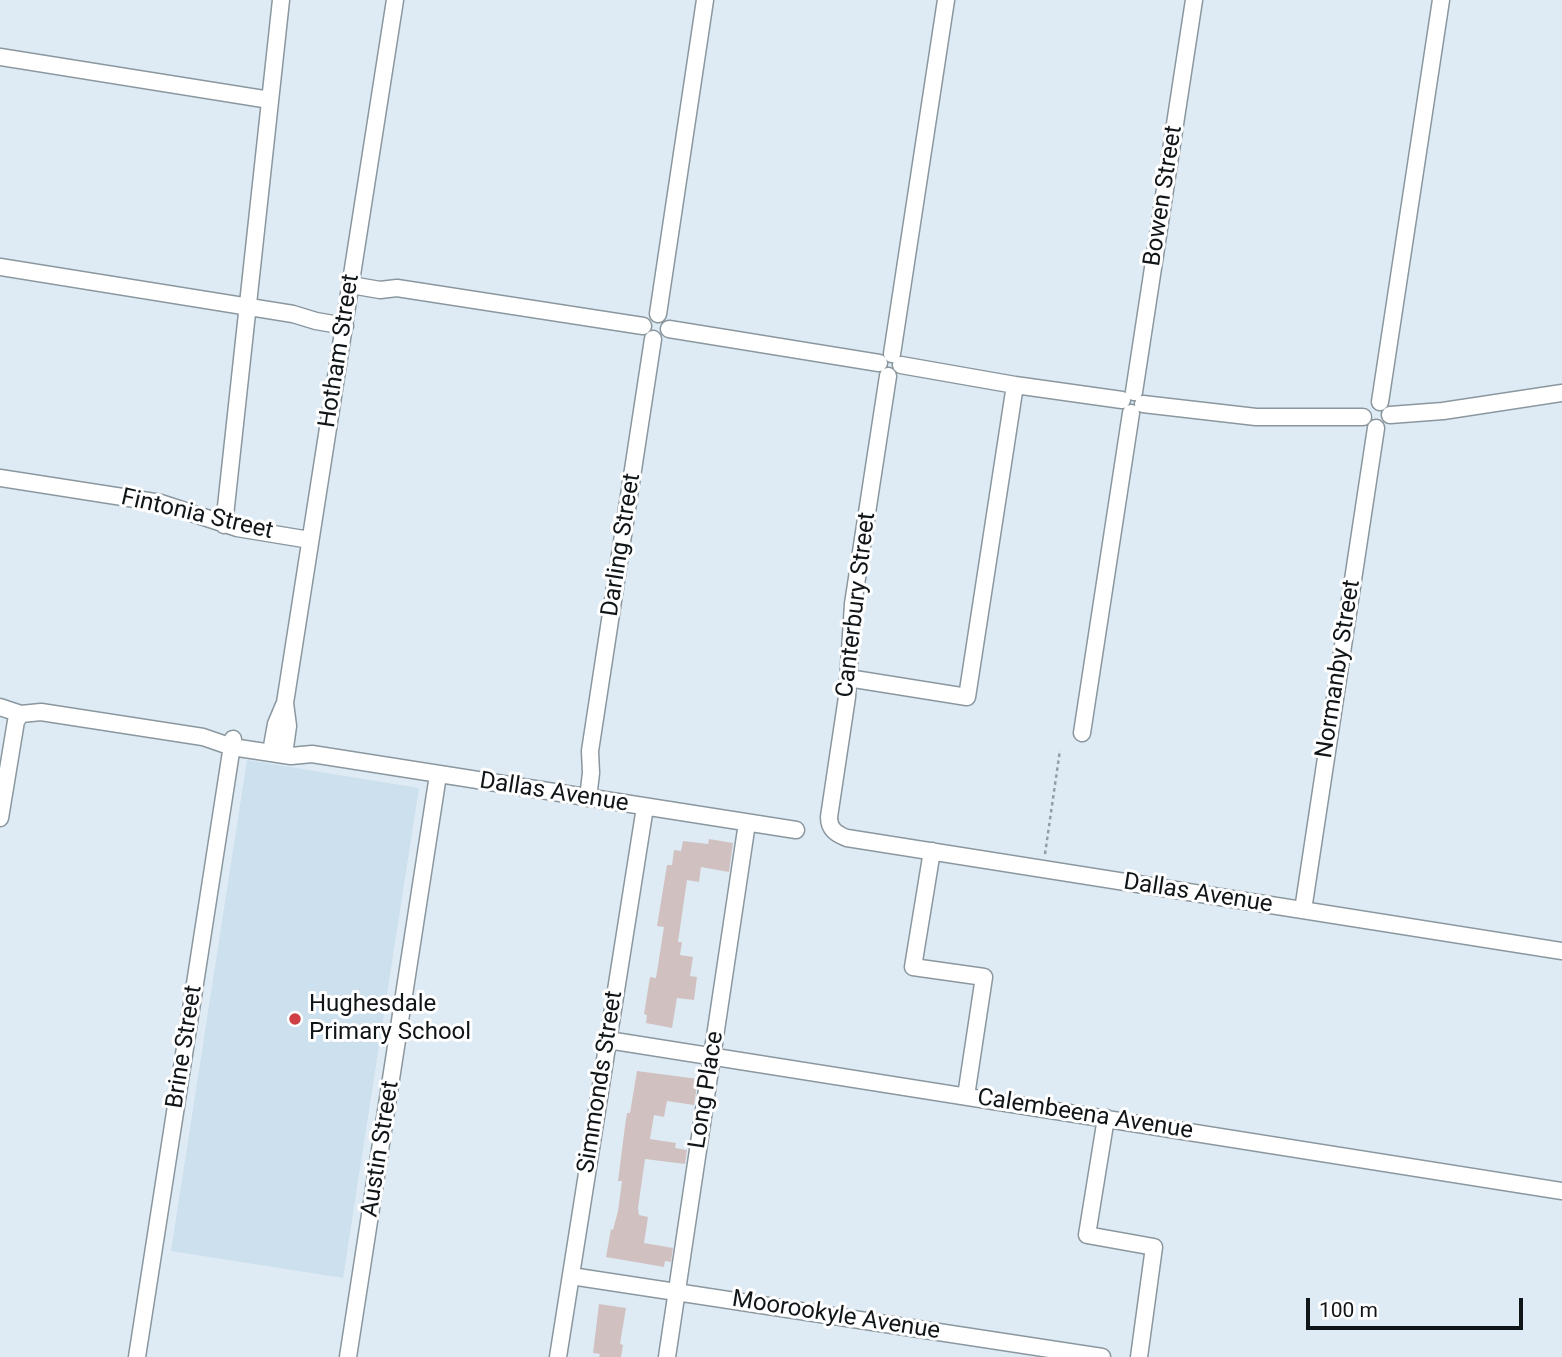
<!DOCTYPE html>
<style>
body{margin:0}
#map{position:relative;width:1562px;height:1357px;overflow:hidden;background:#dfebf4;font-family:Roboto,sans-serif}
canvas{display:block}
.scale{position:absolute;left:1306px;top:1298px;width:217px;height:32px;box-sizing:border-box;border:4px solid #101518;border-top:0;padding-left:9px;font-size:21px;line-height:24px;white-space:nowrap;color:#101518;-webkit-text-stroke:5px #fff;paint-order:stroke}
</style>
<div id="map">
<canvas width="1562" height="1357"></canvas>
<div class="scale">100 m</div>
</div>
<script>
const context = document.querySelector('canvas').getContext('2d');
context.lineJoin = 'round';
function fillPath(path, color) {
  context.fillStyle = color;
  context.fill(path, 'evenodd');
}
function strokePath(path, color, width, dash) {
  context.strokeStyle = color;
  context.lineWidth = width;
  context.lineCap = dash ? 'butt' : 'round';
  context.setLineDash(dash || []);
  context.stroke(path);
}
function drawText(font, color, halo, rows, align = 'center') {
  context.font = font + ' Roboto,sans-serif';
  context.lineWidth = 6;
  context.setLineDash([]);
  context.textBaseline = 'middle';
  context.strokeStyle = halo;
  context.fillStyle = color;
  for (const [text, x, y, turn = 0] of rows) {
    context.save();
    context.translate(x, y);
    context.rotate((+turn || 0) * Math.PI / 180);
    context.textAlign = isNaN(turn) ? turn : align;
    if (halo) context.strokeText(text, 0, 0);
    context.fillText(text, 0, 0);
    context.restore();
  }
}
fillPath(new Path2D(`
 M247,760L419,788L343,1278L171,1251Z`), '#cde0ee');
fillPath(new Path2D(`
 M709,839L733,843L729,872L701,867L699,882L687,880L678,942H682L680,955L693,957L690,976L697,977L694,1000L677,998L672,1028L646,1023L647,1015L644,1014L650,977L656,978L664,927L657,926L667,865H672L674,850L681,851L683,841L708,844Z
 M637,1071L698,1079L694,1105L667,1101L664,1117L654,1115L650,1139L676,1143L675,1148L687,1150L685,1164L645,1159L638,1208L639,1215L648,1217L644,1243L673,1248L671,1262L665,1261L664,1267L606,1257L611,1229L613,1230L618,1211L622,1181H618L625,1126L627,1113H630Z
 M599,1304L626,1308L620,1344L623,1345L621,1357H599L600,1354L593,1353Z`), '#d0c1c0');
const minor = new Path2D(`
 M0,57L270,100
 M0,267L293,314L316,321L345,326
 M351,285L380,290L397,288L643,326
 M658,314L705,0
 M669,329L879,363
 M892,354L946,0
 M901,365L1015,385L1122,400
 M888,376L853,604L847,697L829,817C829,829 836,834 847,838L1562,951
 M1134,392L1194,0
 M1380,402L1441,0
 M1143,404L1256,417H1363
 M1390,415L1443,411L1562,393
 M0,478L161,503L237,528L310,540
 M224,525L281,0
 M848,678L967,697L1015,385
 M0,707L21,714
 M21,714L41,712L203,737L232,747L291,756L312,754L796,830
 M1082,733L1131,413
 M271,752L276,724L284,705
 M284,755L288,726L285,703L395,0
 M588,798L591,773L590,751L653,339
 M0,818L16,721L21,714
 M932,851L913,967L984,977L966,1096
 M1303,910L1376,428
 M608,1040L1562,1191
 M1106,1118L1087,1235L1154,1247L1139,1357
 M571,1276L1102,1357
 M137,1357L233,739
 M348,1357L438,775
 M558,1357L645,807
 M667,1357L747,823`);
strokePath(minor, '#8b979f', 19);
strokePath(new Path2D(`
 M1045,854L1060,750`), '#939da3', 2.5, [3.5, 3.5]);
strokePath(minor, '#fff', 16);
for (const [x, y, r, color] of [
 [295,1019,7,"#ce3e44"]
]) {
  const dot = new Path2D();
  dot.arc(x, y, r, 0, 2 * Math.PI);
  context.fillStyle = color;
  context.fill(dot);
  strokePath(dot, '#fff', 2.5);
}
drawText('24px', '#101518', '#fff', [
 ["Bowen Street",1164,196,-81],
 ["Hotham Street",340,351,-81],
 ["Fintonia Street",197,515,13],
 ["Darling Street",622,545,-81],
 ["Canterbury Street",857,605,-83],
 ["Normanby Street",1339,669,-81],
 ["Dallas Avenue",554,793,9],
 ["Dallas Avenue",1198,894,9],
 ["Brine Street",185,1047,-81],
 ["Simmonds Street",601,1082,-81],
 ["Long Place",707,1090,-81],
 ["Calembeena Avenue",1085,1115,9],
 ["Austin Street",381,1149,-81],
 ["Moorookyle Avenue",836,1316,9]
]);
drawText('24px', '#101518', '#fff', [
 ["Hughesdale",309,1005],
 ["Primary School",309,1033]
], 'left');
</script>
